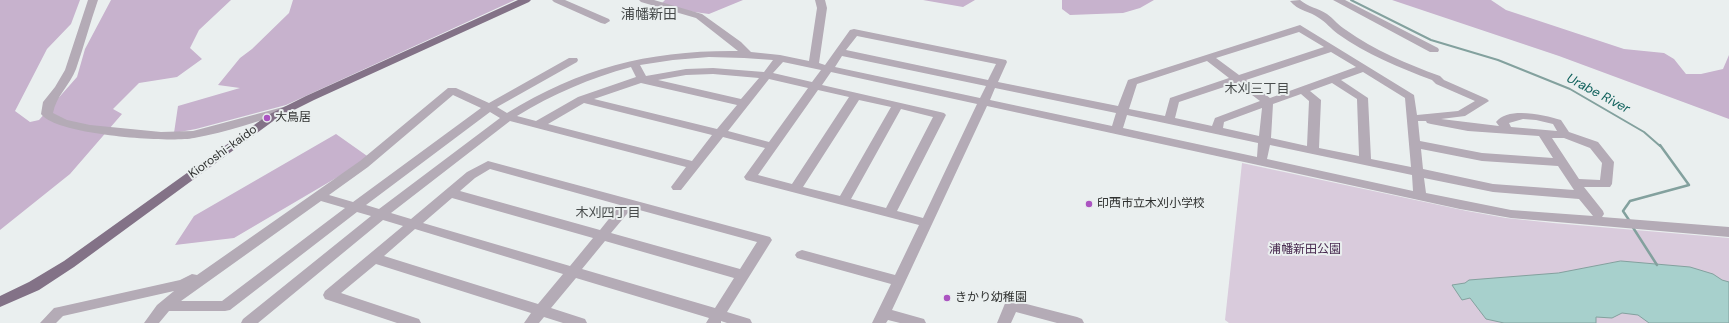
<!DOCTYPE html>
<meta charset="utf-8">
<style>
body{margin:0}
canvas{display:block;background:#eaefef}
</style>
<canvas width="1729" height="323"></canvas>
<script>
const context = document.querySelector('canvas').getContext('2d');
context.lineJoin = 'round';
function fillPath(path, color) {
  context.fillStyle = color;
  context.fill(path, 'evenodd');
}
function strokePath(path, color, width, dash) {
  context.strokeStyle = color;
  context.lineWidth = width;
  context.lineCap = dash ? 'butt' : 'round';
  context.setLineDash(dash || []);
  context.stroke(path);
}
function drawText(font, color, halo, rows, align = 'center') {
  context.font = font + ' "DM Sans","Noto Sans JP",sans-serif';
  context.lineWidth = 4;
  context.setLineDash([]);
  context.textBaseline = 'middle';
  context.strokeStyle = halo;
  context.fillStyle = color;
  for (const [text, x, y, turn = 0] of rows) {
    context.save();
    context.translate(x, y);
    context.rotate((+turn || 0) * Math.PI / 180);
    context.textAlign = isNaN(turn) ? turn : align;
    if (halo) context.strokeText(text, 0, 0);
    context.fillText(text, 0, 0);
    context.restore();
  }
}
fillPath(new Path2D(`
 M1242,163L1467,211L1506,218L1553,223L1729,238V323H1229L1225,320Z`), '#d9cbdc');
fillPath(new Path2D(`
 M0,0H80L71,24L47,49L15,111L30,122L39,120L77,77L85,49L111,0H231L199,30L190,48L202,59L177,77L139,83L113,109L122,114L70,174L0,230Z
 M293,0H515L286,105L196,129L174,133L178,106L240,88L218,85L240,58L252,49L289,13Z
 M665,0H743L709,14L658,7Z
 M923,0H975L963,7Z
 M1062,0H1154L1140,8L1123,13L1070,15L1062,9Z
 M1392,0H1491L1506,10L1624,49L1664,53L1674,59L1686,74H1701L1723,69L1729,55V119L1559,56Z
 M336,134L370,158L234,238L175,245L194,216Z`), '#c7b2cd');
const water = new Path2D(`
 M1621,261L1690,267L1713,274L1722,280L1729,282V323H1649L1638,315L1622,313L1612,318L1596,317V323H1504L1486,319L1470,298L1462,300L1452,285L1465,283L1469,280L1558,273Z`);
fillPath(water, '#a7d0cc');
strokePath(water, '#83a19e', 1);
strokePath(new Path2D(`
 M1351,0L1431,40L1498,60L1570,89L1644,132L1660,146`), '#83a19e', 2);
strokePath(new Path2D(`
 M1629,220L1623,211L1630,201L1689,185L1660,145
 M1632,226L1657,265`), '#83a19e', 2.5);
fillPath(new Path2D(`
 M88,0H98C90,23 84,46 76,69C70,85 56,96 53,113L67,120L90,125L161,132L193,131L287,106L293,109L291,111C259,121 227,132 194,138C169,143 56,135 41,114L43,102L55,87L65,70Z
 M552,0H565L609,19L610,21L605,24L601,23L554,2Z
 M639,0H654L702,14L741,42L751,52L780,55L809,61L817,8L815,0H825L827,8L819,63L825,65L850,30L854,29L1006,60L1007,62L998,82L1118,106L1128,80L1300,25L1414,95L1417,115L1458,111L1475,101L1436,84L1432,80C1400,68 1366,54 1338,34C1331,29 1326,22 1319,18C1310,11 1298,11 1290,1L1300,0C1308,7 1318,8 1327,14C1334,19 1339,26 1346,30C1374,50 1407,64 1440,76L1444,80L1487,99L1489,101L1465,116L1441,119L1499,126L1496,122C1508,106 1545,115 1561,120L1569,132L1598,142L1614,162L1612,184L1610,187H1584L1603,211L1604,214L1602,217L1729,227V237L1511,218L1460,209L987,106L892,310L924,319L926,323H900L888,320L886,323H872L891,284L797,258L795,255L797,252L802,250L895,275L919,225L746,180L744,177L765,148L723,137L681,190H673L671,187L686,167L510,121L391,213L411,219L467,172L488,161L770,237L772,240L727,312L750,319L752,323H727L721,321V323H706L709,318L576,278L551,308L585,319L587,323H563L544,317L539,323H524L531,313L376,264L341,293L419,319L421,323H397L325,299L323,295L325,291L403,226L383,220L258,323H241L243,319L371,216L357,212L230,310L225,311H169L159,323H144L157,305L174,291L63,316L56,323H40L54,308L59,307L180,280L192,274L197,275L360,161L448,88H456L489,103L569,58H577L578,60L577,62L497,107L507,113C582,67 651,50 738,51L696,18L641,2ZM1299,32L1324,47L1239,75L1216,58ZM857,36L996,64L988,80L846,50ZM1331,52L1356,67L1270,98L1246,80ZM842,56L986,86L980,98L835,67ZM709,57L744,58L773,60L764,72L713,68L686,69L646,76L640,65L673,60ZM1207,61L1229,78L1170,98L1165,116L1129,109L1137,84ZM783,62L821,70L812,82L773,73ZM631,67L636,77L578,97L536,121L517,116C553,94 590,78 631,67ZM831,72L977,104L923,218L897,211L946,115L944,113L940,112L822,85ZM1363,72L1405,98L1411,167L1371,159L1368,98L1341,80ZM713,74L759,78L741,99L658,80L686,75ZM769,79L808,88L769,142L728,131ZM641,83L737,105L717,129L594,99ZM1236,83L1260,101L1215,118L1212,126L1175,118L1179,102ZM1332,83L1357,99L1359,156L1319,148L1321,100L1310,91ZM995,88L1116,113L1112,126L990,100ZM818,90L849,97L792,184L758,175ZM1301,94L1309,101L1307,146L1271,138L1273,104ZM453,95L481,108L353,202L329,195L368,167ZM859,100L891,107L840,196L803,187ZM584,103L712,135L692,161L548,124ZM1262,108L1259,136L1223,128L1224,122ZM901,109L933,117L886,208L851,199ZM490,112L500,118L379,209L366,205ZM1127,115L1258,143L1257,157L1123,128ZM1523,119L1536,120L1553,124L1557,131L1511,127L1509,123ZM1418,121H1426L1427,123L1431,124L1468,131L1539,136L1553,158L1482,153L1420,141ZM1552,138H1564L1590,148L1602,163L1600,180L1579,179ZM1270,145L1412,175L1413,191L1267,159ZM1421,149L1482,161L1558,166L1574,190L1493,184L1423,169ZM490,169L620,205L600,230L460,191L475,178ZM1424,178L1493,192L1579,199L1593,216L1511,210L1426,193ZM452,198L593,238L570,266L423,223ZM321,201L345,208L222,301H181ZM632,208L757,242L740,269L611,233ZM415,229L563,274L538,304L384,256ZM605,241L734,278L715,308L582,269Z
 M1333,0H1345L1438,48L1439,50L1438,52H1430Z
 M1011,300L1077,317L1082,319L1084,323H1057L1016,312L1011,323H997L1006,301Z`), '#b4abb6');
fillPath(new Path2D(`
 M518,0H531L529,2L314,100L276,119L74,267L39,290L0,307V296L29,282L64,261L268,115L306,96Z`), '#837287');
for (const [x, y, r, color] of [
 [267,118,4,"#ab54c1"],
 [1089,204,4,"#ab54c1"],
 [947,298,4,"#ab54c1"]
]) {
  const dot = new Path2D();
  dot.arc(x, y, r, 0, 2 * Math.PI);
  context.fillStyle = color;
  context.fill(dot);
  strokePath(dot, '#eaefef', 1.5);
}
drawText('12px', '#303231', '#eaefef', [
 ["大鳥居",275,118],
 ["印西市立木刈小学校",1097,204],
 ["きかり幼稚園",955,298]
], 'left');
drawText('12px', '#303231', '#eaefef', [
 ["Kioroshi-kaido",223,152,-36]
]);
drawText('12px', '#492c51', '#eaefef', [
 ["浦幡新田公園",1305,250]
]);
drawText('13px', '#484c4c', '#eaefef', [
 ["木刈三丁目",1257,90],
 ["木刈四丁目",608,214]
]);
drawText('italic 13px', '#0f615c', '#eaefef', [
 ["Urabe River",1598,94,28]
]);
drawText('14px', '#484c4c', '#eaefef', [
 ["浦幡新田",649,15]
]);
</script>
